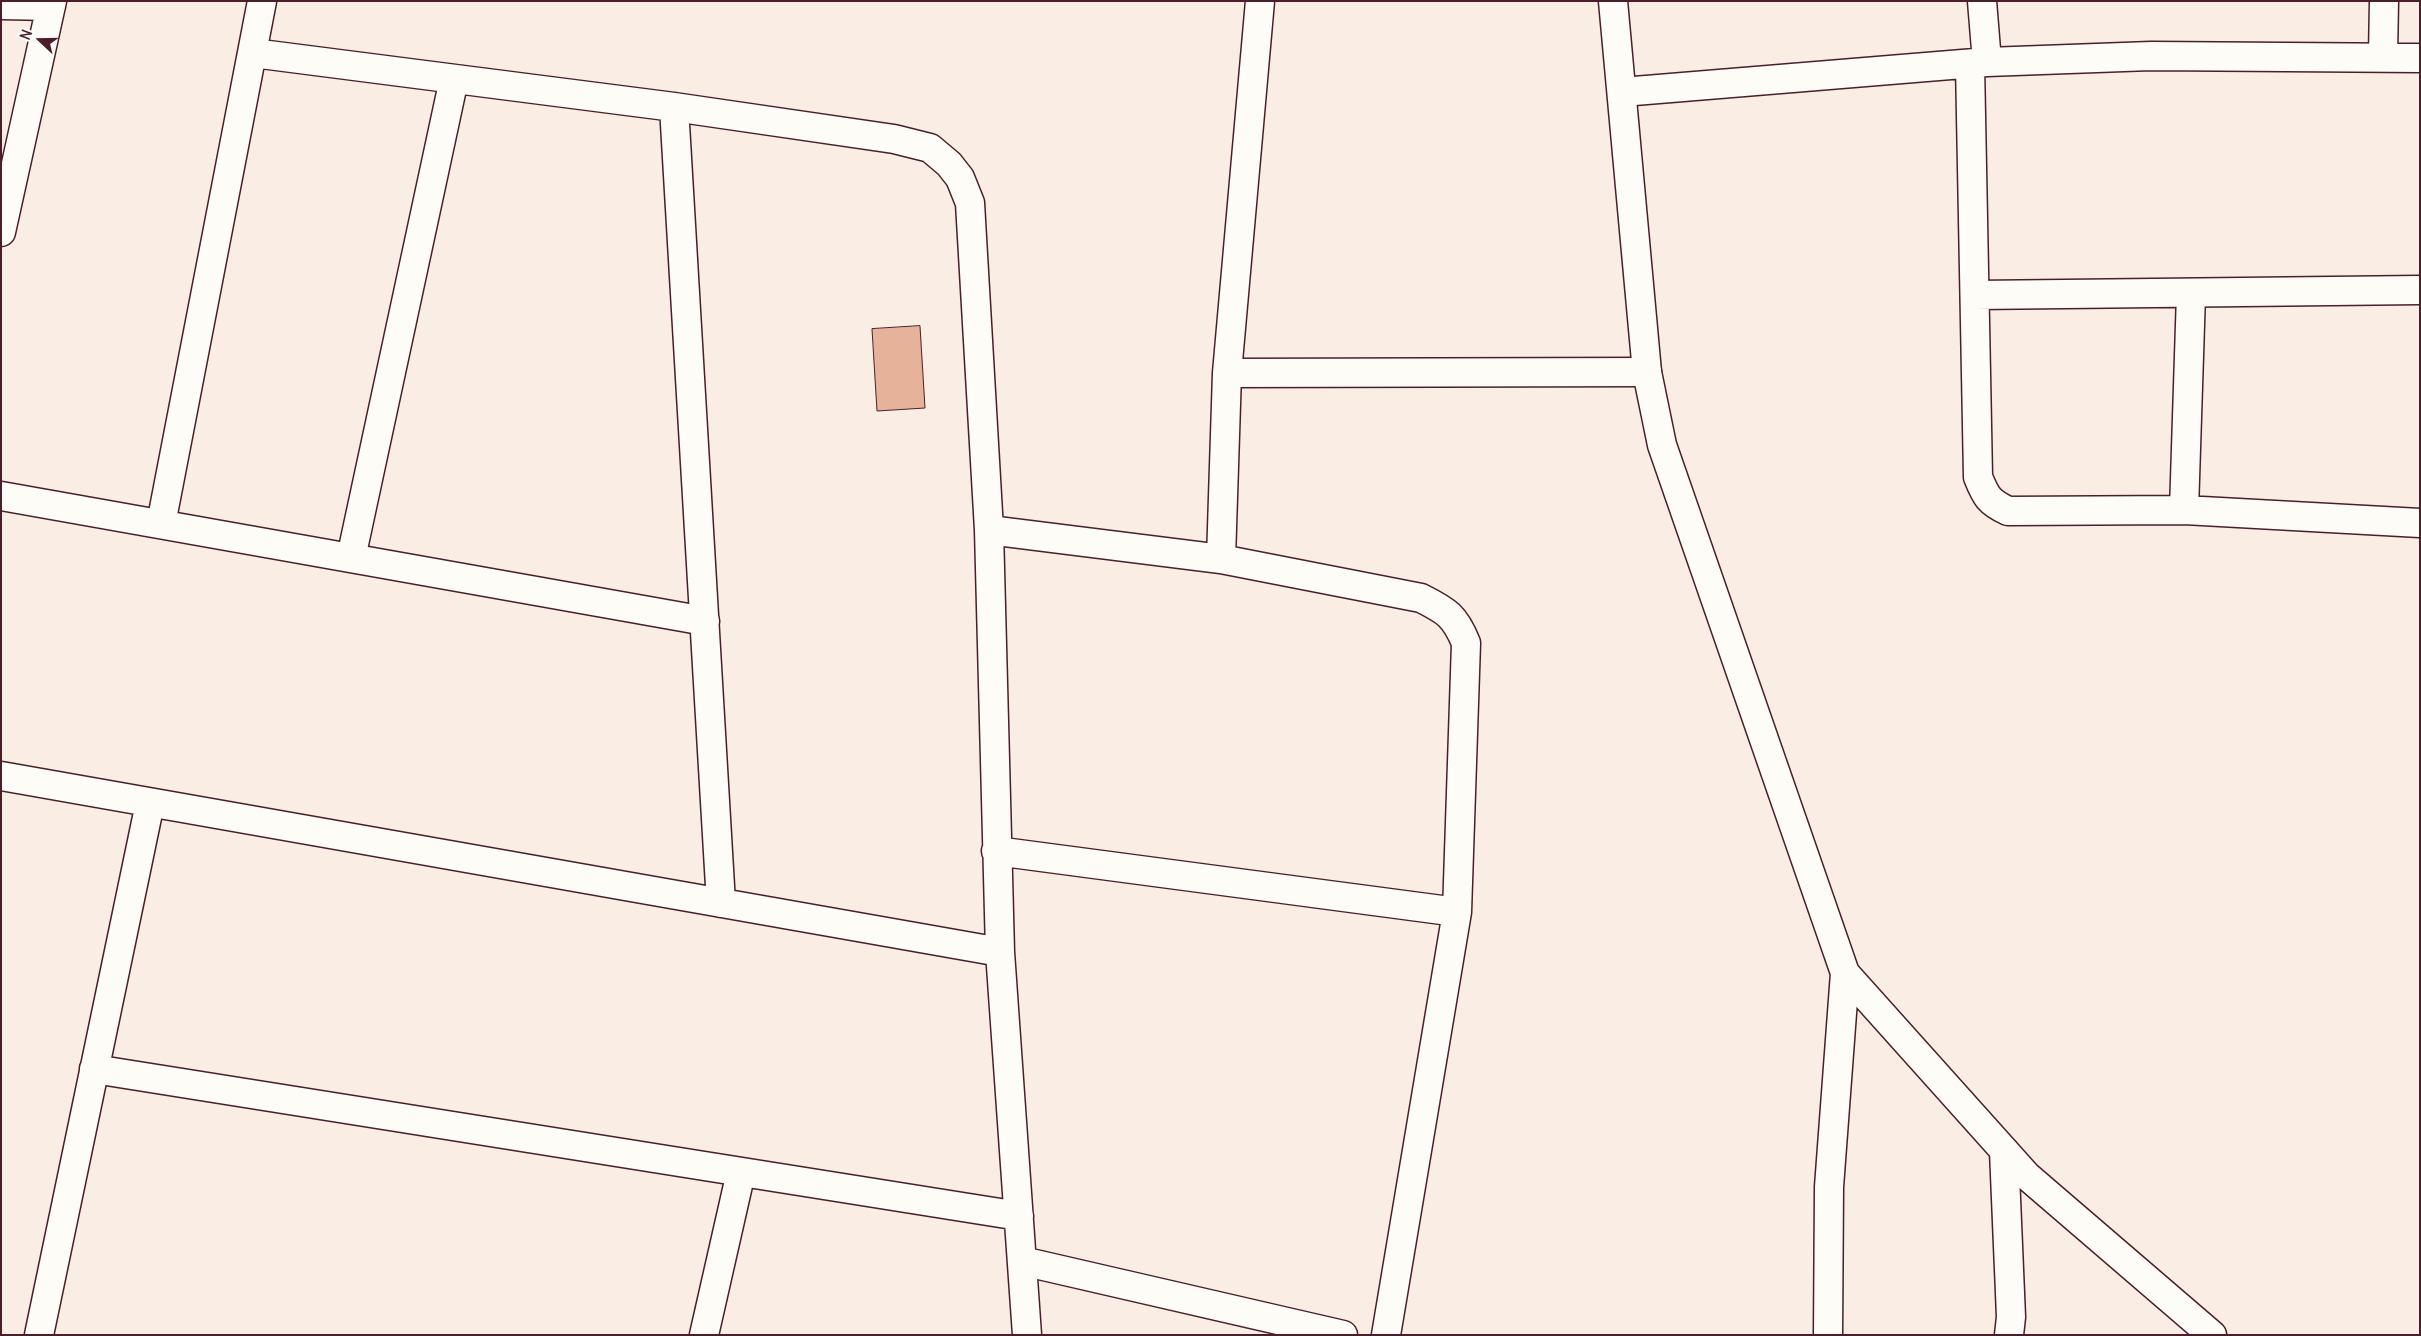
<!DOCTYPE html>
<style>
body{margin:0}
#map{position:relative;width:2421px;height:1336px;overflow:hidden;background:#f9ede4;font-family:Delius,sans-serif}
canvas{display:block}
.frame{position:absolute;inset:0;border:2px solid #4a1f2b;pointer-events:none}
.north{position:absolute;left:15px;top:15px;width:50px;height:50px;-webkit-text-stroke:4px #fdfcf7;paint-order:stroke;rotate:291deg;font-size:14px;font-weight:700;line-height:20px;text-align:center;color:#4a1f2b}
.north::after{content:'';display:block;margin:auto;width:18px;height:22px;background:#4a1f2b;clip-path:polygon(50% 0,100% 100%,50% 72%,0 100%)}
</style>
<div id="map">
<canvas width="2421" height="1336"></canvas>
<div class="frame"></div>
<div class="north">N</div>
</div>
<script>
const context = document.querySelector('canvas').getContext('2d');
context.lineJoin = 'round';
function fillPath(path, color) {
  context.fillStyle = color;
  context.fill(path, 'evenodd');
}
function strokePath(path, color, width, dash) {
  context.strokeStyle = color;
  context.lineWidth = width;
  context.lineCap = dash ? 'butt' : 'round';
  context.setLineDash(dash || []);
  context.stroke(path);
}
const building = new Path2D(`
 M920,326L925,408L877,411L872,329Z`);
fillPath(building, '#e7b29a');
strokePath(building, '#4a1f2b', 1);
const street = new Path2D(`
 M1982,1L1987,62
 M1,5L51,6
 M253,53L674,107L894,139L930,148L949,164L960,178L970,203L989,530L1000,952L1027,1335
 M2383,56L2384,1
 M1970,64L1978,477C1986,497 1989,502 2008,511L2184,510L2420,523
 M1622,92L1987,62L2151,56L2420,58
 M674,107L721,903
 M1,232L52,1
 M1976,295L2420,290
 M1227,373L1647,372
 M1,496L705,621
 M2184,510L2191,294
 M161,524L262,1
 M989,530L1221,559L1421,598C1447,611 1455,616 1466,643L1457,912L1386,1335
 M351,558L454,79
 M1221,559L1227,373L1260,1
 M1,776L1000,952
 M996,851L1457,912
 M94,1069L1019,1216
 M2004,1151L2011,1317L2009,1335
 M1022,1261L1343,1335
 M39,1335L150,803
 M704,1335L741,1172`);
const secondary = new Path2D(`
 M1613,1L1647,372L1662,445L1845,973L2027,1176L2212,1335
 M1828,1335L1829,1187L1845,973`);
strokePath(street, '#4a1f2b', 31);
strokePath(secondary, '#4a1f2b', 31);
strokePath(street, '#fdfcf7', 28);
strokePath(secondary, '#fdfcf7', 28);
</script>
